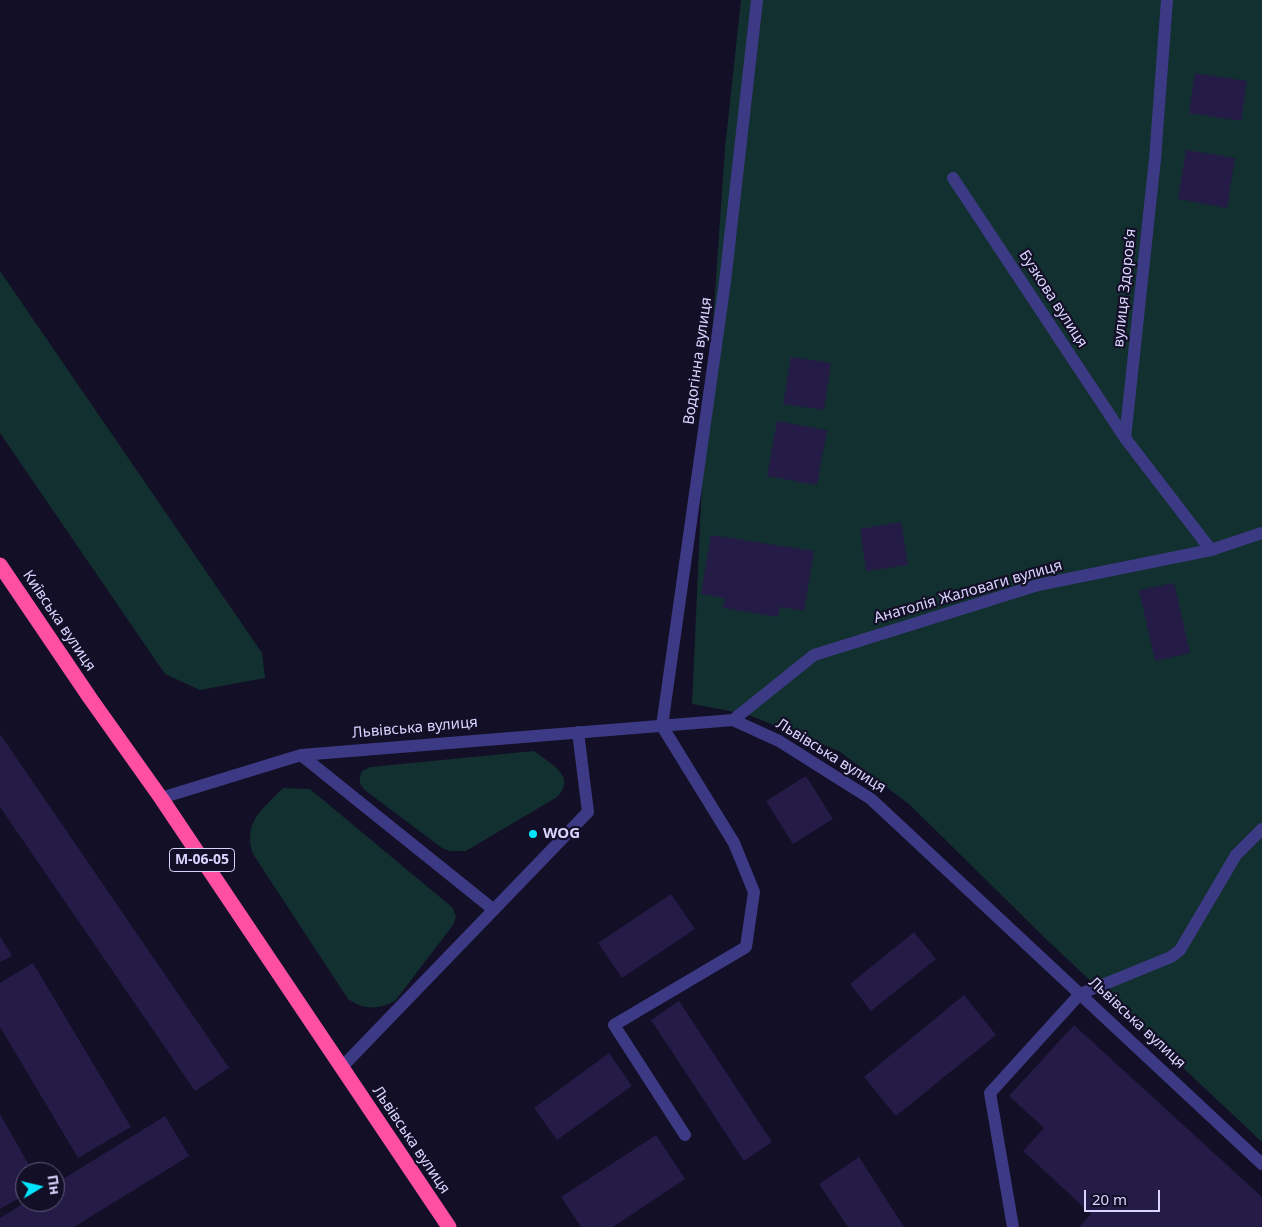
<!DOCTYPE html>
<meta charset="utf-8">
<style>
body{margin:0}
#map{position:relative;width:1262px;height:1227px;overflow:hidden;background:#130f26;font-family:"Noto Sans",sans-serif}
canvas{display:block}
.north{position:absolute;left:15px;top:1162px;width:50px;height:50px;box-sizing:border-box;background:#130f26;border:1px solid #625e7d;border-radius:50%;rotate:81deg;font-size:14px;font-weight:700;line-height:20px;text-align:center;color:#d9d4ff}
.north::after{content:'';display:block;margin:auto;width:18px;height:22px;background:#00e5ff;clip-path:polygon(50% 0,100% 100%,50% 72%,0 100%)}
.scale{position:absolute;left:1084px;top:1190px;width:76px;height:22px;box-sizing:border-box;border:2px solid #d9d4ff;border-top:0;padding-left:6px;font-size:15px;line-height:18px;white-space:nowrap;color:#d9d4ff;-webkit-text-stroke:4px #130f26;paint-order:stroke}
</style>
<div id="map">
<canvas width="1262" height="1227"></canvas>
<div class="north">Пн</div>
<div class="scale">20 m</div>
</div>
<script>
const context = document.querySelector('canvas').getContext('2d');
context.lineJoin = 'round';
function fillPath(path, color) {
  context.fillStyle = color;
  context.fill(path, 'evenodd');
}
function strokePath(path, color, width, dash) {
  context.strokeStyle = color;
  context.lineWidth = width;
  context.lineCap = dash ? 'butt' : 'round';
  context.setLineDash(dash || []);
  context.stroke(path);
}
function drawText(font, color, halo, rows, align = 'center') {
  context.font = font + ' "Noto Sans",sans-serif';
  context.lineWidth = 4.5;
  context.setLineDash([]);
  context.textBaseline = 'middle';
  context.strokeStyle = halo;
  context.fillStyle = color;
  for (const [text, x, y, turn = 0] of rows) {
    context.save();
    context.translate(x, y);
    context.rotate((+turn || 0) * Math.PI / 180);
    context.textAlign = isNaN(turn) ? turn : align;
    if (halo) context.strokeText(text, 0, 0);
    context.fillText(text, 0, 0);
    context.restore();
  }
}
fillPath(new Path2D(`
 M741,0H1262V1142L1047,940L910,805L839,751L746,714L692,704L702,482L725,148Z
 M0,271L262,653L265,678L200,690L165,674L0,433Z
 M534,751C549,763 578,776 557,797L466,851H450L442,848L366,791C359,785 358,779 362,771L370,767Z
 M283,788L310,789L453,908L456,917L453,925L395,1001C378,1010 364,1010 348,999L253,854C242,822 263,809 283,788Z`), '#12302f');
fillPath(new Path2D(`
 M1195,73L1247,81L1241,121L1189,113Z
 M1186,150L1235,158L1227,208L1178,199Z
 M791,357L831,363L824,410L783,404Z
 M777,421L827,430L817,485L767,476Z
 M901,522L908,565L866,571L860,529Z
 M711,535L814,551L804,611L780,607L778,617L723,608L725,598L701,594Z
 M1174,583L1190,653L1155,661L1139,590Z
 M0,734L229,1068L195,1091L0,807Z
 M806,776L833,819L793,844L766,801Z
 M671,894L695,929L622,978L598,943Z
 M914,932L936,959L871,1011L850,984Z
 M0,936L12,956L0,962Z
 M33,963L131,1127L78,1158L0,1027V983Z
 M964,995L996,1035L896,1116L864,1077Z
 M679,1001L772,1142L744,1161L651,1020Z
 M1074,1025L1262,1197V1227H1079L1091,1214L1023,1151L1044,1128L1009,1096Z
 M609,1053L632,1086L557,1140L534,1108Z
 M0,1114L33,1172H25V1195L0,1209Z
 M165,1116L189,1156L74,1227H0V1218L26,1202H55V1184Z
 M656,1135L685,1179L613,1227H581L561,1197Z
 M859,1157L904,1227H848L819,1184Z`), '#241b47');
strokePath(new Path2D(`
 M1167,0L1155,159L1125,438L1211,550
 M953,178L1125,438
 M733,720L814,655L1038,585L1211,550L1262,533
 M301,755L494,910
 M161,798L301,755L733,720L779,741L871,799L1262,1164
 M341,1068L588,812L578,732
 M685,1135L614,1025L746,947L754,892L734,843L662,726L725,282L757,0
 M1013,1227L990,1093L1080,994L1171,957L1180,950L1236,855L1262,829`), '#3d3a85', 12);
strokePath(new Path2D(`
 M0,565L90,698L161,798L449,1227`), '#ff4fa3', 15);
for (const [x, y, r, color] of [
 [533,834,5,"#00e5ff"]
]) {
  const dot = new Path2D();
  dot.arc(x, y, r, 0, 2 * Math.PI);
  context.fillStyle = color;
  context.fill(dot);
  strokePath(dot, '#130f26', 2);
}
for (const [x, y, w] of [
 [202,860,65]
]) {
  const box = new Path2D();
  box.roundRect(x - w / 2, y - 11.5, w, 23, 4);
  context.fillStyle = '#130f26';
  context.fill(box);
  strokePath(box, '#d9d4ff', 1);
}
drawText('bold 14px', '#d9d4ff', null, [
 ["М-06-05",202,860]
]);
drawText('15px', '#d9d4ff', '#130f26', [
 ["вулиця Здоровʼя",1125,288,-84],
 ["Бузкова вулиця",1053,299,57],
 ["Водогінна вулиця",698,361,-82],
 ["Анатолія Жаловаги вулиця",968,592,-16],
 ["Київська вулиця",59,621,56],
 ["Львівська вулиця",415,728,-5],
 ["Львівська вулиця",831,756,32],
 ["Львівська вулиця",1137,1023,43],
 ["Львівська вулиця",411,1140,56]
]);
drawText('bold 15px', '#d9d4ff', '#130f26', [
 ["WOG",543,834]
], 'left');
</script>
